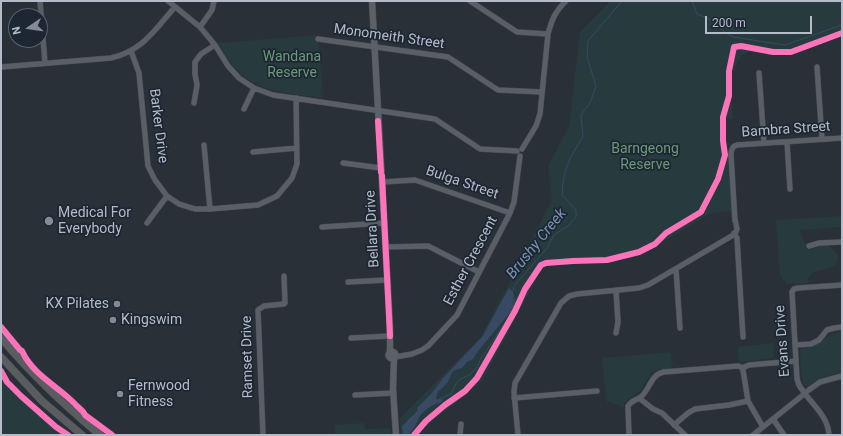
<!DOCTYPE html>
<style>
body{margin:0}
#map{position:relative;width:843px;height:436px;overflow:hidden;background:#2a3038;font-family:Roboto,sans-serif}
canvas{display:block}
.frame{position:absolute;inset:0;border:2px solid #b4bcc9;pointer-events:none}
.north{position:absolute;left:8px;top:8px;width:40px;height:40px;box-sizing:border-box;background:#1d2633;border:1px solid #59626f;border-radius:50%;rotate:257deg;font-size:11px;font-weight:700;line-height:16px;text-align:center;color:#b4bcc9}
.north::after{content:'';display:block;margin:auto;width:14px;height:18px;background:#848b96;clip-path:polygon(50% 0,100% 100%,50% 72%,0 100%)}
.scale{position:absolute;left:705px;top:16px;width:107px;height:18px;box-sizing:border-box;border:2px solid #b4bcc9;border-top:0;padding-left:5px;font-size:12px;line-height:14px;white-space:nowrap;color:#b4bcc9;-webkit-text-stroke:3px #1d2633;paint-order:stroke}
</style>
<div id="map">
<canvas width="843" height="436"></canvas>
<div class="frame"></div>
<div class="north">N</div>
<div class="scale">200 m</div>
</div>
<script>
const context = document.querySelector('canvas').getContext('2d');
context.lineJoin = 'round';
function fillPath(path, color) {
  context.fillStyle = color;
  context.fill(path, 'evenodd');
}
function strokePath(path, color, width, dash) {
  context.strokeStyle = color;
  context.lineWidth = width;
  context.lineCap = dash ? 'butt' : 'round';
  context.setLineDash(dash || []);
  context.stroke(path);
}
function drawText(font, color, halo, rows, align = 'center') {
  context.font = font + ' Roboto,sans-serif';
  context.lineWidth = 3.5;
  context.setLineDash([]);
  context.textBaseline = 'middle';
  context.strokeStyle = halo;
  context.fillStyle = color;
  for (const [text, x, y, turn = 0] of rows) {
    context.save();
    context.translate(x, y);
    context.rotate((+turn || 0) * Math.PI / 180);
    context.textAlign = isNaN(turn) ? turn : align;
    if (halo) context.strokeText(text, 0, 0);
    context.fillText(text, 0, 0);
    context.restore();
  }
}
fillPath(new Path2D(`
 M611,1H842V35L792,54L754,50L742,55L730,76L733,119L725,120L732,211L711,213L640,256L607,262L543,266L484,378C464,400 438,414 417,435H401L400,418L481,337L552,200L548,166L569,126L580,32Z
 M318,35L323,98C293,94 260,93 238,71C229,63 225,53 218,43Z
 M842,216V227L800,230C800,235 803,237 805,242C806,246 804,247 808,250H811L817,245L829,244V246L837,254L838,259L835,266L814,272L808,278L809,283L787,284L780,276L776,220Z
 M842,332V373C828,374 818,379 807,386L804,385L801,374L800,351L802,348C823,347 823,333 842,332Z
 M773,343L774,358L739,362L738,347Z
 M671,352L672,369L662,370L661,368L652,372L641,390L624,403V407L606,401L602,358Z
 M1,381L64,435H1Z
 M364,423L365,429L390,428L391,435H335V425Z`), '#273a3e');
fillPath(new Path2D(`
 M509,288L513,292L514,308L478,351L473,359L467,362L462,368L453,371L448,382L438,392L436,398L437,400L443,399L442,402C434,404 425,409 420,416C415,425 416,427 408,435H403L402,426L418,410L417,408L432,393L443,378L482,337Z`), '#384963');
strokePath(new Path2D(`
 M692,1L697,14L707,18L727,34L733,37L785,45L842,25
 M513,291L514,286L547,248L554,235L568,226L576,217V210L562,195C563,170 569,158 583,137L581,115L590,103L596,86L587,57L588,41L622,1
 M513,294L515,301L514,304
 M437,400L451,394L457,382L462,378L470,375L478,366L480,360L511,314L513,309`), '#384963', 1);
const minor = new Path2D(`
 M40,1L45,63
 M168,1L200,27L215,45L228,66L239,78L254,88L273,95L435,119L480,149L517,151
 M470,1L517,32L548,34
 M200,27L212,10L214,1
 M318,39L448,57L498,90L541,92
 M131,51L139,73L148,166L155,180L167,196L179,204L195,209H210L258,205L277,196L292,178L297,164L296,98
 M1,67L111,58C142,51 155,30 174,8
 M817,67L822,139
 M759,73L764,143
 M194,103L197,85L195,74V62L201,54L215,45
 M244,109L254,88
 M787,142L790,189
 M204,145L210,209
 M522,149L536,126L540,114L548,34C552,19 555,12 566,1
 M253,152L297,148
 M343,163L381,168
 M382,182L415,180L510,213
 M735,221L731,155C731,150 732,146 737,145L842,138
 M147,223L167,196
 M322,227L384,223
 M734,233L737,238L743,337
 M809,246L819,243L842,242
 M386,247L428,246L479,272
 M676,269L680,328
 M348,282L387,280
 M616,333L618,322L616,290
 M351,338L390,336
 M795,345L811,344L819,340L827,330L834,328L842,327
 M395,357L412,354L422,350L428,346L457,315L510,213L514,202L520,156
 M742,368L749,365L796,361
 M803,391L799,385L797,379L792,292L794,289L798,288L842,285
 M806,392L820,382L842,376
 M355,395L394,393
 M806,395C816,408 828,418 829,435
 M514,398L597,391
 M639,398L653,409L662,413L685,435
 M773,419L784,435
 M674,425L688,413L695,409L729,405L748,401
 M263,435L258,310L264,306L284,304L285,303L284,276
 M460,435L461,424
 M518,435L514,392L515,383L561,303L569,296L577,294L639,288L648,285L735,234L737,229L735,219
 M629,435L628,406C631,401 636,400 641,397C650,389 651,374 664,372L738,366L741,367L743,370L748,401L763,427
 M753,435L803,395`);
const major = new Path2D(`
 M372,1L390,327V353
 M388.5 355a3.5 3.5 0 1 1 7 0a3.5 3.5 0 1 1-7 0Z
 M394,358L393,389L396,435`);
const highway = new Path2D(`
 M1,338C31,374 64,405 100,435
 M1,357L42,401L82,435`);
strokePath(minor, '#484c53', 6);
strokePath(major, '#484c55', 7);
strokePath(highway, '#474c53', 8);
strokePath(minor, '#5a5e66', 5);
strokePath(major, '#5c6168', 6);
strokePath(highway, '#5a5d60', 7);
strokePath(new Path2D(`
 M378,121L381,172
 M382,176L390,336
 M1,327L20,350L22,351C33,375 58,386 75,404C78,408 83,410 85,415L112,435
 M1,371L7,382L21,396L56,427L68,435
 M414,435L426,421L445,405L465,391L477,378L515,311L525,289L541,265L546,263L573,261L607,260L639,252L655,244L666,233L701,212L718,179L725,155L723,141V117L729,96V71L734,47L741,46L773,52H791L842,33`), '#fb73b8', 6);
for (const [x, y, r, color] of [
 [49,221,5,"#848b96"],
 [117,304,4,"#848b96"],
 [113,320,4,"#848b96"],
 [120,394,4,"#848b96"]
]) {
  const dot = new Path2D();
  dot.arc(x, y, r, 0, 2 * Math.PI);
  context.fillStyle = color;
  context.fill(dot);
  strokePath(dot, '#1d2633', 1.5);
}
drawText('14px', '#b4bcc9', '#1d2633', [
 ["Monomeith Street",389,37,8],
 ["Barker Drive",158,126,83],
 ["Bambra Street",786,130,-4],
 ["Bulga Street",462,183,19],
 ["Bellara Drive",373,229,-93],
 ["Esther Crescent",471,261,-62],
 ["Evans Drive",783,341,-94],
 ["Ramset Drive",248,357,-91]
]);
drawText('14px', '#6b9a76', '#1d2633', [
 ["Wandana",292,57],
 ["Reserve",292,73],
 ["Barngeong",645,149],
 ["Reserve",645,165]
]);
drawText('14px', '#b4bcc9', '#1d2633', [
 ["Medical For",58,213],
 ["Everybody",58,229],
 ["KX Pilates",109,304,"right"],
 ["Kingswim",121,320],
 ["Fernwood",128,386],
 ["Fitness",128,402]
], 'left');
drawText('italic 15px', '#7c92b1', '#1d2633', [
 ["Brushy Creek",537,244,-51]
]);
</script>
